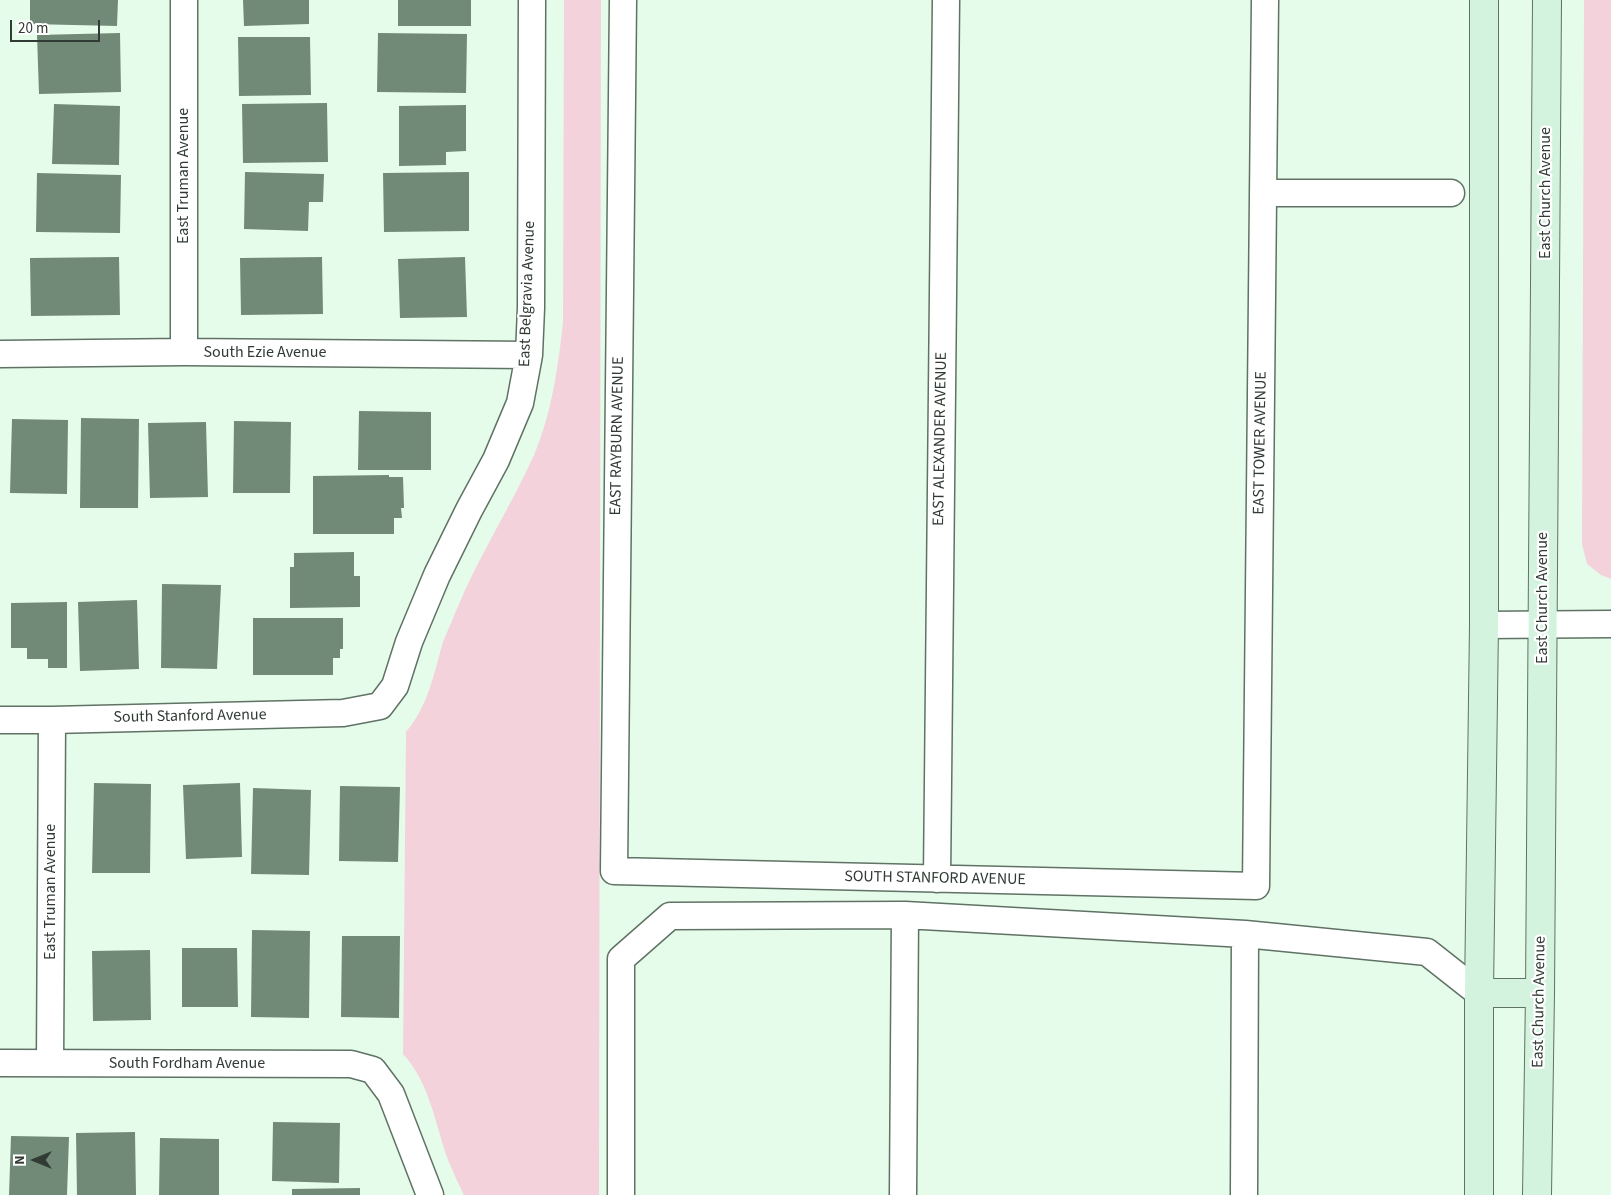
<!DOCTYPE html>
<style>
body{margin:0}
#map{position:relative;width:1611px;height:1195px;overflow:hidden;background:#e6fceb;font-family:"Source Sans 3",sans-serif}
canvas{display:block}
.north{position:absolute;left:10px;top:1135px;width:50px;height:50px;-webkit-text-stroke:4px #fff;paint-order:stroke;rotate:270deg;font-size:14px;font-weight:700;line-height:20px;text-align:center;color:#313a34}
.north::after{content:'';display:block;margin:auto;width:18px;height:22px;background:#313a34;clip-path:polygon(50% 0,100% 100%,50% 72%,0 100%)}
.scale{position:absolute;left:10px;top:20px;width:90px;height:22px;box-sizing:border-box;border:2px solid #313a34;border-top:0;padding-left:6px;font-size:15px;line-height:18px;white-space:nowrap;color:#313a34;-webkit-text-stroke:4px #fff;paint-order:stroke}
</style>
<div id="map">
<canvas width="1611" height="1195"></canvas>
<div class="north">N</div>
<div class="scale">20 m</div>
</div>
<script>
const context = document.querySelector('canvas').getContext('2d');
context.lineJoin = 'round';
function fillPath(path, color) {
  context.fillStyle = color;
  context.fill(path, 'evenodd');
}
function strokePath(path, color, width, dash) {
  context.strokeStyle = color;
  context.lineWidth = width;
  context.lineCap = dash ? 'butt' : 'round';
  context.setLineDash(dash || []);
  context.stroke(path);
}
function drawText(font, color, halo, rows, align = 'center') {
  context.font = font + ' "Source Sans 3",sans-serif';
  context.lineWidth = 4.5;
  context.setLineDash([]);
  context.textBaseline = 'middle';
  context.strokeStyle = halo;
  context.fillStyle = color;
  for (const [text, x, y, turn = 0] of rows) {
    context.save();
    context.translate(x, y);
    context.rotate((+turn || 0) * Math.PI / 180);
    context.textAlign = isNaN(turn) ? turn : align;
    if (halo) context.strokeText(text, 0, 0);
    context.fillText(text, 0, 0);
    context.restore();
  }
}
fillPath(new Path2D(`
 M564,0H601L599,1195H464C458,1183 453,1172 448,1160C435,1124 430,1083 403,1054L406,732C429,704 433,676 443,642C447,632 452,621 456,611C478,557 510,508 534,455C552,413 558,367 563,322Z
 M1584,0H1611V579L1601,575L1587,564L1582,544Z`), '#f3d2dc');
fillPath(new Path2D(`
 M30,0H118L117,26L30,24Z
 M243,0H309V24L244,26Z
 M398,0H471V26H398Z
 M120,33L121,92L39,94L37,35Z
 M378,33L467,34L466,93L377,92Z
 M238,37H310L311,95L239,96Z
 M327,103L328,162L243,163L242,104Z
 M54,104L120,106L119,165L52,164Z
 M466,105V151L446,152V165L399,166V106Z
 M245,172L324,174L323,202H309L308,231L244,229Z
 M469,172V231L384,232L383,173Z
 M37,173L121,175L120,233L36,232Z
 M119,257L120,315L31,316L30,258Z
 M322,257L323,314L241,315L240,258Z
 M465,257L467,317L400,318L398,259Z
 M359,411L431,412V470H358Z
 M81,418L139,419L138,508H80Z
 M12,419L68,420L67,494L10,493Z
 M234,421L291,422L290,493H233Z
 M206,422L208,497L150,498L148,423Z
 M389,475V477H403L404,508H401L402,518H394V534H313V476Z
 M354,552V576H360V607L290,608V567H294V553Z
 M162,584L221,585L217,669L161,668Z
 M137,600L139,669L80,671L78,602Z
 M67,602V668H48V659H27V648H11V603Z
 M253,618H343V649H340V658H333V675H253Z
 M94,783L151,784L150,873H92Z
 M240,783L242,857L186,859L183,785Z
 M340,786L400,787L398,862L339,861Z
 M253,788L311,790L309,875L251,874Z
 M252,930L310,931L309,1018L251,1017Z
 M342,936H400L399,1018L341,1017Z
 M182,948H237L238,1007H182Z
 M150,950L151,1020L93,1021L92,951Z
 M273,1122L340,1123L339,1183L272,1181Z
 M135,1132L136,1195H77L76,1133Z
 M11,1136L69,1137L67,1195H9Z
 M160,1138L219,1139V1195H159Z
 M360,1188V1195H292V1189Z`), '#708a77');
const street = new Path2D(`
 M184,0V352
 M623,0L614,871L1256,886L1265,0
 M1263,193H1451
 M0,354L184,352L529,355
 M1484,625L1611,624
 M0,720H52L343,713L380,706L395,686L409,642L437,575L469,510L496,460L520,403L529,355L531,308L532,0
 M937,879L946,0
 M0,1063L351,1064L373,1070L391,1094L430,1195
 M50,1063L52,720
 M621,1195V959L670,916L905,915L1245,934L1427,952L1479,993
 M903,1195L905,915
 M1244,1195L1245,934`);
const secondary = new Path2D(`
 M1479,993H1540
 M1479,1195V993L1484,625V0
 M1537,1195L1540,993L1547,0`);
strokePath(street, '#5f7264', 29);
strokePath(secondary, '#5f7264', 30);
strokePath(street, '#fff', 26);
strokePath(secondary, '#d3f3de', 28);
drawText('16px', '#313a34', '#fff', [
 ["East Truman Avenue",184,176,-90],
 ["East Church Avenue",1546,193,-90],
 ["East Belgravia Avenue",528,294,-88],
 ["South Ezie Avenue",265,353],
 ["EAST RAYBURN AVENUE",618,436,-89],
 ["EAST ALEXANDER AVENUE",941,439,-89],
 ["EAST TOWER AVENUE",1261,443,-89],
 ["East Church Avenue",1543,598,-90],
 ["South Stanford Avenue",190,717,-1],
 ["SOUTH STANFORD AVENUE",935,879,1],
 ["East Truman Avenue",51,892,-90],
 ["East Church Avenue",1540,1002,-89],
 ["South Fordham Avenue",187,1064]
]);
</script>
